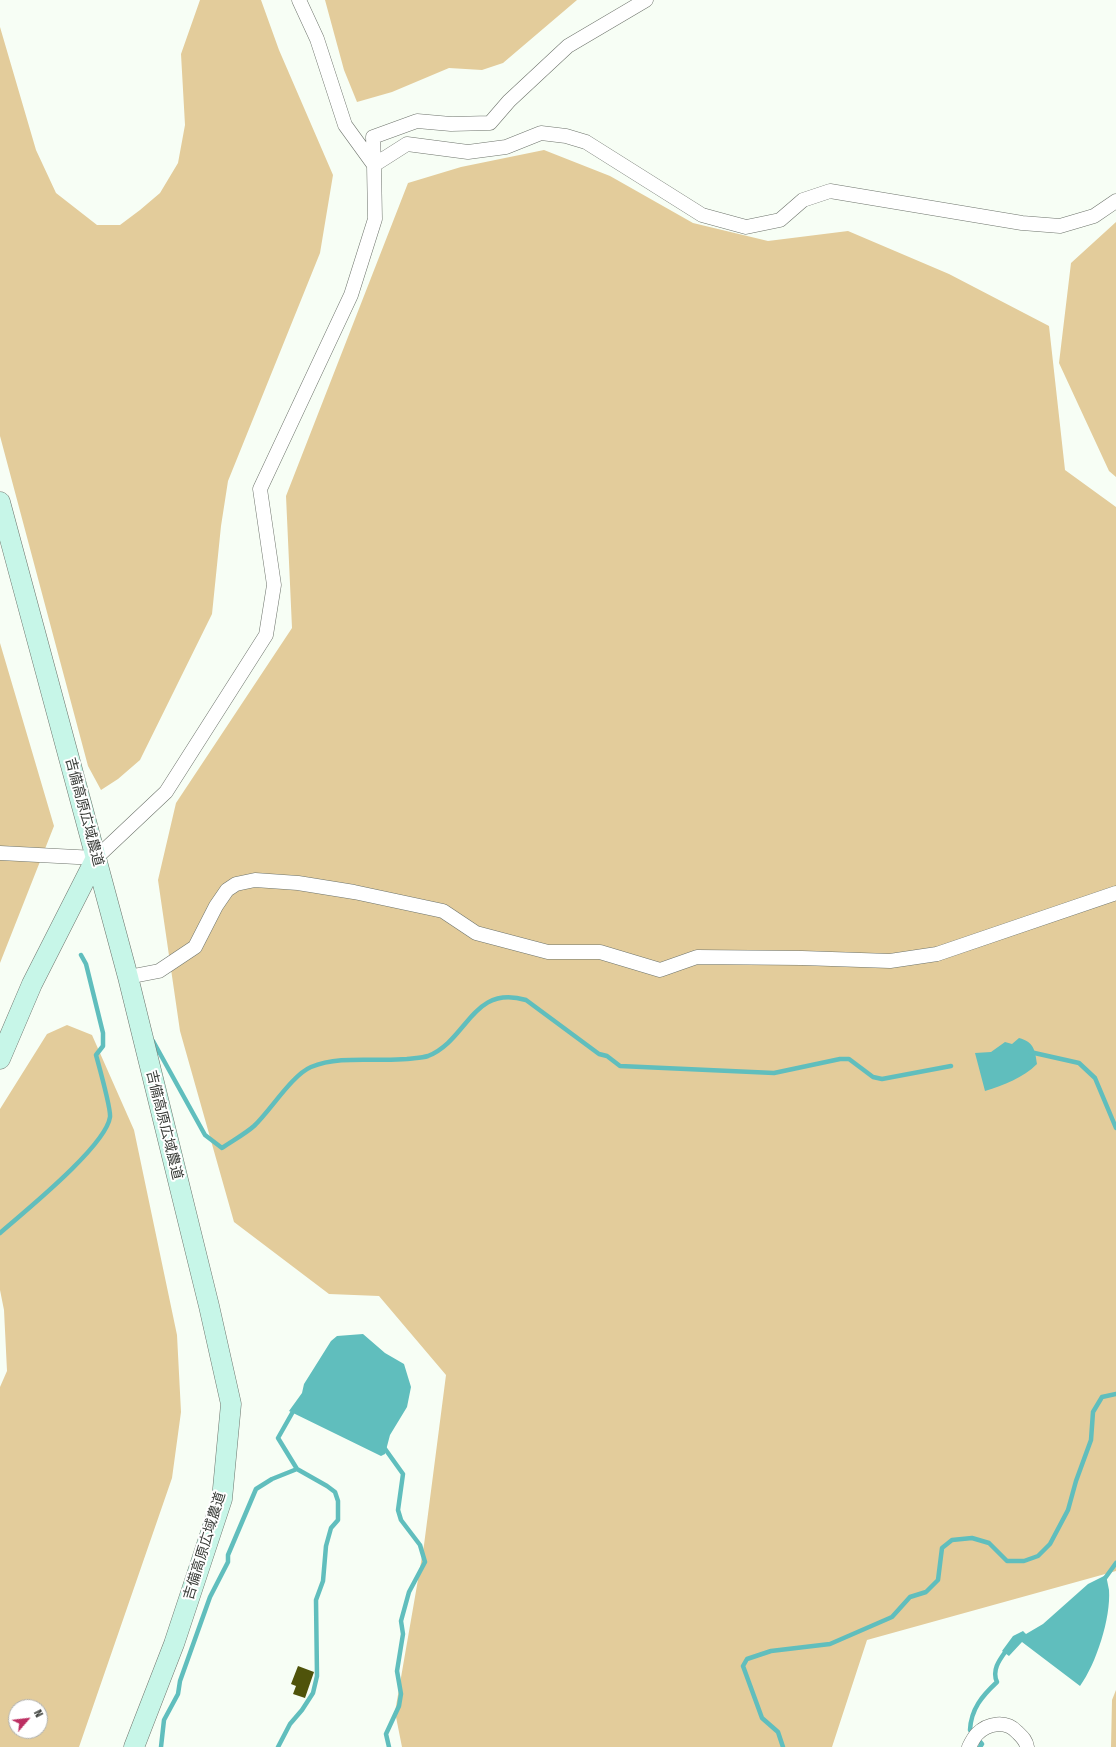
<!DOCTYPE html>
<meta charset="utf-8">
<style>
body{margin:0}
#map{position:relative;width:1116px;height:1747px;overflow:hidden;background:#f7fef5;font-family:"Fira Sans Condensed",sans-serif}
canvas{display:block}
.north{position:absolute;left:8px;top:1699px;width:40px;height:40px;box-sizing:border-box;background:#fff;border:1px solid #b0b1af;border-radius:50%;rotate:62deg;font-size:11px;font-weight:700;line-height:16px;text-align:center;color:#393c38}
.north::after{content:'';display:block;margin:auto;width:14px;height:18px;background:#bc2f62;clip-path:polygon(50% 0,100% 100%,50% 72%,0 100%)}
</style>
<div id="map">
<canvas width="1116" height="1747"></canvas>
<div class="north">N</div>
</div>
<script>
const context = document.querySelector('canvas').getContext('2d');
context.lineJoin = 'round';
function fillPath(path, color) {
  context.fillStyle = color;
  context.fill(path, 'evenodd');
}
function strokePath(path, color, width, dash) {
  context.strokeStyle = color;
  context.lineWidth = width;
  context.lineCap = dash ? 'butt' : 'round';
  context.setLineDash(dash || []);
  context.stroke(path);
}
function drawText(font, color, halo, rows, align = 'center') {
  context.font = font + ' "Fira Sans Condensed","Noto Sans JP",sans-serif';
  context.lineWidth = 4;
  context.setLineDash([]);
  context.textBaseline = 'middle';
  context.strokeStyle = halo;
  context.fillStyle = color;
  for (const [text, x, y, turn = 0] of rows) {
    context.save();
    context.translate(x, y);
    context.rotate((+turn || 0) * Math.PI / 180);
    context.textAlign = isNaN(turn) ? turn : align;
    if (halo) context.strokeText(text, 0, 0);
    context.fillText(text, 0, 0);
    context.restore();
  }
}
fillPath(new Path2D(`
 M200,0H261L279,50L333,175L320,253L228,481L221,526L212,614L140,760L118,779L101,790L88,766L0,436V27L36,150L56,193L97,225H120L140,210L160,193L178,163L185,125L181,54Z
 M325,0H577L503,63L482,70L449,68L392,92L357,102L344,70Z
 M544,150L610,176L693,223L768,241L848,231L949,274L1049,326L1065,470L1116,507V1571L867,1640L832,1747H402L395,1712L424,1545L446,1375L379,1296L329,1294L234,1222L180,1031L158,880L176,803L292,628L286,496L408,183L461,167Z
 M1116,222V477L1109,471L1059,363L1071,263Z
 M0,643L54,826L0,963Z
 M67,1025L92,1035L134,1130L177,1335L181,1412L172,1478L79,1747H0V1387L7,1371L4,1310L0,1290V1109L47,1034ZM16,1707H40V1731H16Z
 M1116,1690V1747H1111L1112,1700Z`), '#e3cc9b');
fillPath(new Path2D(`
 M1019,1038C1034,1042 1035,1050 1037,1064C1023,1078 1004,1085 985,1091L975,1053L991,1052L1005,1042L1012,1044Z
 M363,1334L385,1353L404,1364L411,1387L407,1407L390,1435L385,1454L381,1456L289,1411L302,1393L304,1384L331,1341L337,1336Z
 M1106,1575C1107,1580 1108,1585 1109,1590C1111,1618 1096,1664 1080,1686L1022,1642L1009,1656L1002,1651L1013,1636L1023,1631L1026,1634L1043,1624L1088,1584Z`), '#60bebd');
strokePath(new Path2D(`
 M153,1041L205,1135L222,1148C232,1141 245,1134 254,1126C270,1111 292,1075 311,1067C340,1055 376,1062 407,1059C414,1058 422,1058 428,1056C468,1040 472,984 526,1000L599,1054L607,1056L620,1066L774,1073L840,1059H849L873,1077L882,1079L951,1066
 M1030,1052L1079,1063L1095,1078L1116,1128
 M0,1233C24,1212 106,1146 110,1117C111,1109 99,1066 96,1055L103,1046V1033L86,964L81,955
 M383,1446L403,1474L398,1510L401,1520L420,1545L425,1562L409,1592L401,1621L403,1634L397,1671L401,1694L399,1706L386,1734L389,1747
 M1103,1581L1116,1563
 M161,1747L164,1720L178,1694L180,1681L210,1597L228,1562V1555L256,1489L272,1479L297,1469L278,1438L295,1408
 M278,1747L290,1724L302,1710L313,1693L317,1676L316,1600L323,1581L326,1546L331,1528L338,1520V1501L335,1492L327,1486L297,1469
 M783,1747L778,1732L762,1718L743,1666L747,1659L771,1651L830,1644L892,1617L910,1597L926,1592L938,1580L942,1548L952,1540L972,1538L989,1543L1007,1561H1024L1038,1556L1050,1544L1068,1510L1076,1481L1091,1440L1093,1412L1102,1397L1116,1394
 M980,1747L982,1744L970,1730C971,1709 982,1696 997,1682C991,1669 1001,1658 1008,1648`), '#60bebd', 4.5);
fillPath(new Path2D(`
 M298,1666L314,1672L305,1698L293,1694L296,1686L291,1684Z`), '#4f530a');
const street = new Path2D(`
 M299,0L317,39L345,125L374,165
 M374,165L373,137L417,121L451,124L490,123L509,101L568,46L646,0
 M0,853L96,858L166,792L266,635L274,585L260,489L351,295L375,219L374,165L407,144L468,152L506,147L541,133L566,136L586,142L702,215L746,227L780,220L803,200L830,191L1022,223L1060,226L1094,216L1116,201
 M128,977L159,971L195,947L216,906L227,890L236,884L255,880L298,883L354,892L443,911L476,933L548,952H600L660,970L697,957L802,958L890,961L937,954L1116,893
 M969,1747C971,1743 974,1737 977,1734C988,1723 1006,1720 1017,1732C1022,1737 1026,1740 1027,1747`);
const secondary = new Path2D(`
 M0,502L128,977L209,1306L231,1404L222,1499L174,1644L134,1747
 M0,1059L32,984L96,858`);
strokePath(street, '#6e746c', 15);
strokePath(secondary, '#6e746c', 21);
strokePath(street, '#fff', 14);
strokePath(secondary, '#c7f6e8', 20);
drawText('14px', '#393c38', '#fff', [
 ["吉備高原広域農道",84,812,75],
 ["吉備高原広域農道",164,1125,76],
 ["吉備高原広域農道",205,1546,-73]
]);
</script>
